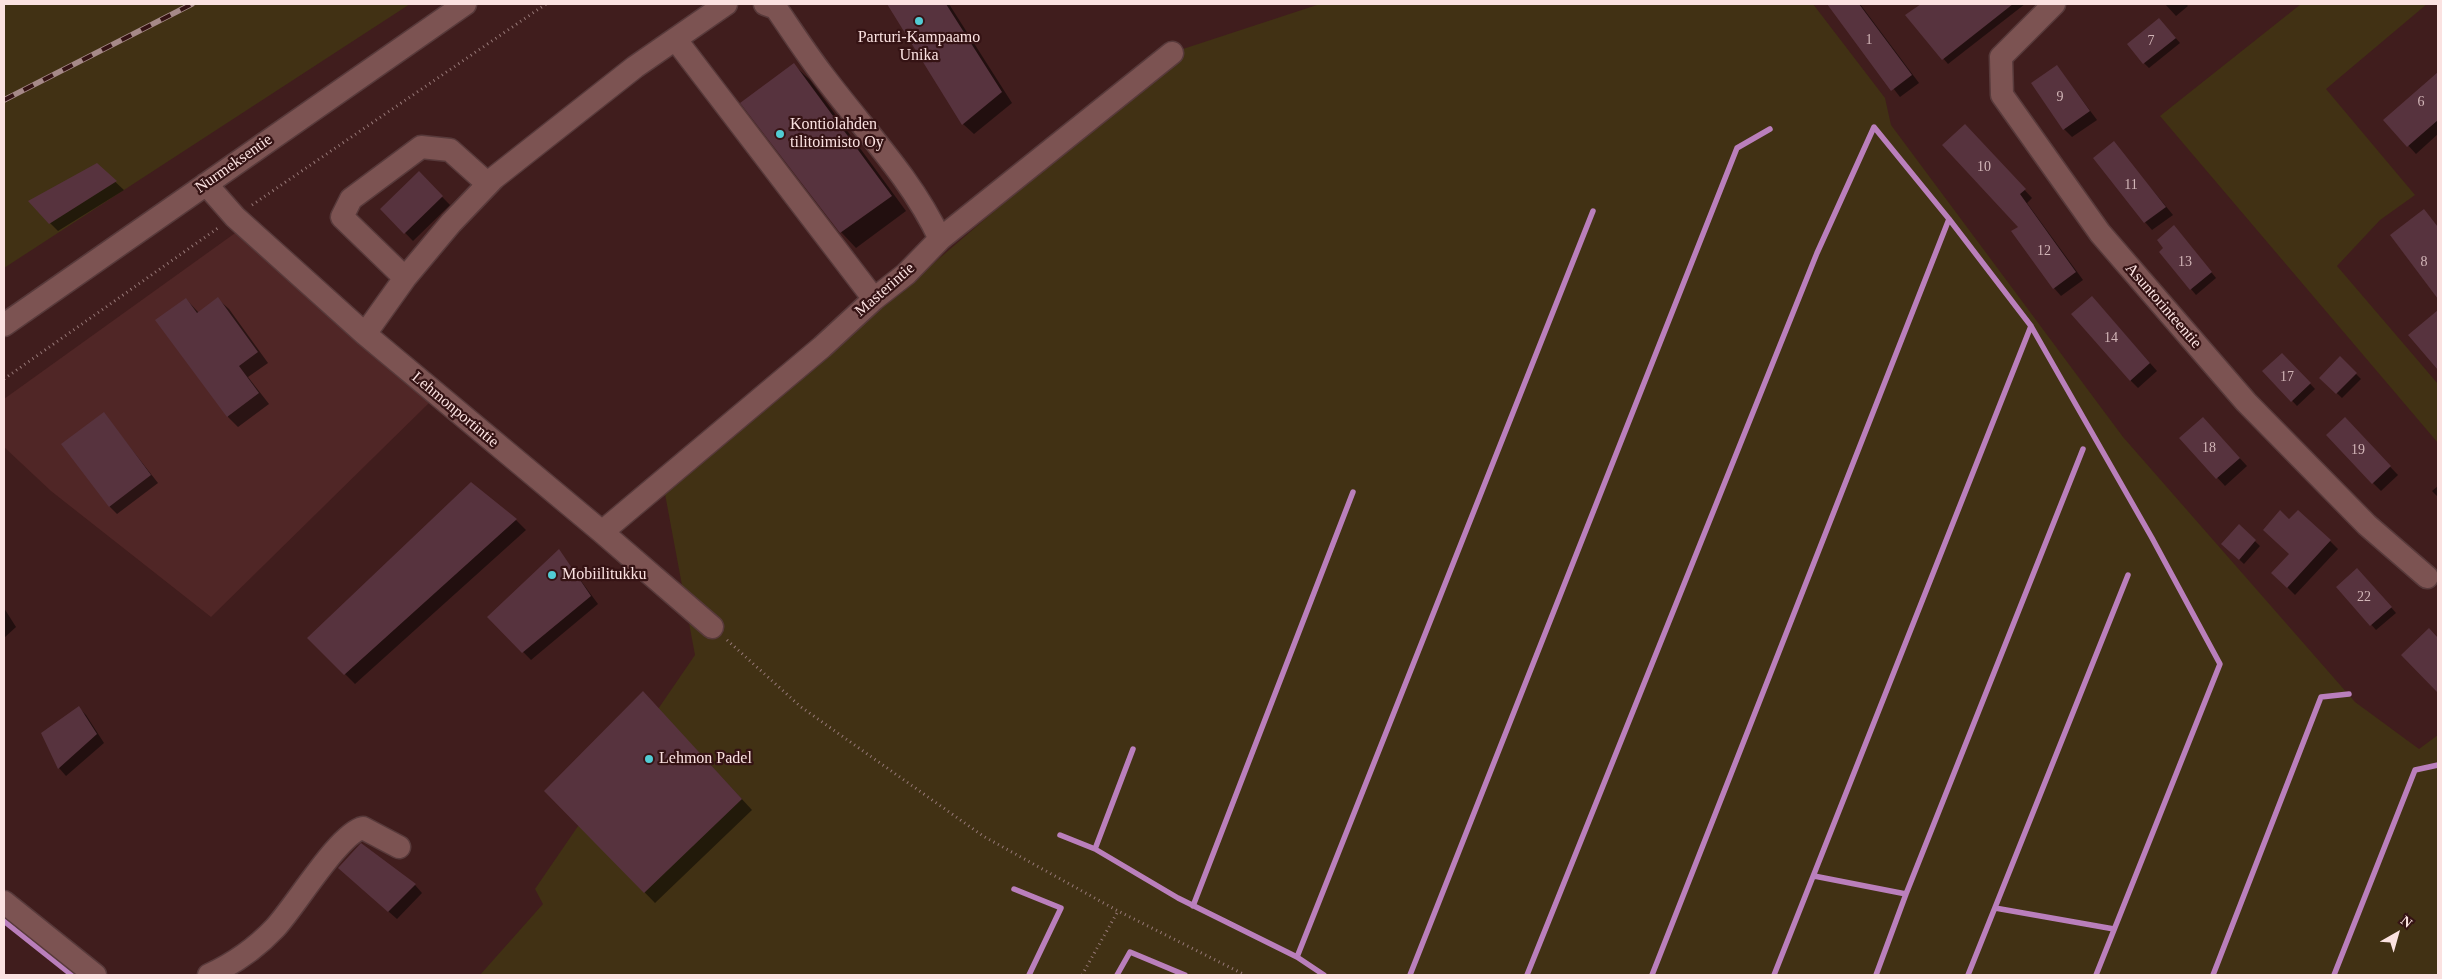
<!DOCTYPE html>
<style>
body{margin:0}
#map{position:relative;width:2442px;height:979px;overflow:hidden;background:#401d1d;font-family:"Times New Roman",serif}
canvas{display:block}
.frame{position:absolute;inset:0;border:5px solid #fbe2e1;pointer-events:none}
.north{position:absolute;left:2372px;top:909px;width:50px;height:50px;-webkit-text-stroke:4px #351314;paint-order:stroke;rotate:38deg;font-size:14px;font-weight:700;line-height:20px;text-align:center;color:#fbe2e1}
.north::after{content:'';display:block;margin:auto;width:18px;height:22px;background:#fbe2e1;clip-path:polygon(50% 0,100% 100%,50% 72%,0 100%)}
</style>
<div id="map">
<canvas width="2442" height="979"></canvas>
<div class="frame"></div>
<div class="north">N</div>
</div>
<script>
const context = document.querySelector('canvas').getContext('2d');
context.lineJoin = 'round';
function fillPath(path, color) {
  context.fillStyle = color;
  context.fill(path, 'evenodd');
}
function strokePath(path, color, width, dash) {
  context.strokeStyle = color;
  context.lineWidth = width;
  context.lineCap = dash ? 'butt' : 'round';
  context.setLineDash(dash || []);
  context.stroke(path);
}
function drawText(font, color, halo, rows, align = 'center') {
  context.font = font + ' "Times New Roman",serif';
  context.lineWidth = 4.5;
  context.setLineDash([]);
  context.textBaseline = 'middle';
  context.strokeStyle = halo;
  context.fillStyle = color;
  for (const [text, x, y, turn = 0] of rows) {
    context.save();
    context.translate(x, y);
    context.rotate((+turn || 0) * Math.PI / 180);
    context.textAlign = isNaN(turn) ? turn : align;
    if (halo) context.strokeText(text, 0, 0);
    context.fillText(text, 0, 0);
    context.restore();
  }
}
fillPath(new Path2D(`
 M238,231L431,401L211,617L51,491L4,447V399Z`), '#502626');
fillPath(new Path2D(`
 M4,4H410L4,268Z
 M1320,4H1813L1885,98L1891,125L2123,437L2355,702L2419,749L2438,735V975H480L543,904L535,889L695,655L665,494L1183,49Z
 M2301,4H2427L2326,89L2415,195L2380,220L2337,266L2438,384V443L2160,116Z`), '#413114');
fillPath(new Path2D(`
 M889,4H949L1012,103L974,134L963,124Z
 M1828,4H1860L1919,83L1900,97Z
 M1923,4H1969L1977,14L1990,4H2025L1948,64L1907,16Z
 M2165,4H2186L2188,6L2176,16Z
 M2159,19L2180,43L2149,68L2144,63Z
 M794,65L810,80L906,211L856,248L841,232L742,103Z
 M2057,66L2097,120L2072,137L2064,129Z
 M2433,79L2438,84V134L2416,154L2385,120Z
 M1973,134L2032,198L2027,203L2083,280L2061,296L2054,288L2020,227Z
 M2114,143L2173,215L2152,230L2145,222Z
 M97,165L124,190L58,231L50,223Z
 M419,173L450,205L413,241L382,209Z
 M2424,211L2438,227V296L2434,292Z
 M2179,232L2216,278L2196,295L2160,252Z
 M186,299L199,313L218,299L229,309L268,363L248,377L269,404L238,427L228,417Z
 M2100,306L2157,371L2138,388L2130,380Z
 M2282,354L2315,389L2297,406L2264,371Z
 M2340,358L2361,379L2342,398L2321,378Z
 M104,414L158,483L117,514L109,506Z
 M2210,426L2247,466L2225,486L2181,438Z
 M2352,427L2398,475L2381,491L2373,483Z
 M2438,486V497L2432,491Z
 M516,520L526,530L355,684L309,638Z
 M2239,526L2260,546L2244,564L2228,549Z
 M2330,541L2338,549L2295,595L2273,573L2290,554Z
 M559,551L598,604L531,660L489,617Z
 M2362,574L2396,613L2376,630L2338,587Z
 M4,608L16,627L4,638Z
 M2429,630L2438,639V691L2403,655Z
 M653,703L752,810L655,903L546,791Z
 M78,707L86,715L104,743L66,776L59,768Z
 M347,875L415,885L422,893L397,919Z`), '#0007');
strokePath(new Path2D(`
 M1060,835L1095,849L1178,898L1297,957L1324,975
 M1095,849L1133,749
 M1814,876L1906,894
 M1014,889L1061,908L1029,975
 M1193,906L1353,492
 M1995,908L2114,929
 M4,921L72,975
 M1297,957L1593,211
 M1117,975L1130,952L1185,975
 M1410,975L1737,148L1770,129
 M1527,975L1817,253L1874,127L1949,219L2031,326L2152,538L2220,664L2096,975
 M1652,975L1949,219
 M1774,975L2031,326
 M1876,975L1906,894L2083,449
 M1968,975L2128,575
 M2213,975L2321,697L2349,694
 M2334,975L2415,770L2438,765`), '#ba7fbc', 5.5);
fillPath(new Path2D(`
 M887,4H946L1002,92L962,125Z
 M1827,4H1859L1912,75L1891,91Z
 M1921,4H2013L1942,60L1905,15Z
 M2159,18L2176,38L2143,64L2127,44Z
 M794,63L892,196L840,233L740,103Z
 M2057,65L2090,111L2063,130L2031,83Z
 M2438,72V120L2407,147L2383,120Z
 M1965,124L2026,189L2020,194L2076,272L2053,289L2011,231L2018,227L1942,145Z
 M2114,141L2166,207L2144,223L2093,158Z
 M97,163L117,181L49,224L28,201Z
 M419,171L443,196L404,234L380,209Z
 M2424,209L2438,227V299L2390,235Z
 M2174,225L2212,272L2190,290L2159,252L2163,248L2157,240Z
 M2092,296L2150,363L2130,381L2071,314Z
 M218,297L258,352L239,366L259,393L227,417L155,320L186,298L197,313Z
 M2438,310V370L2408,335Z
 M2282,353L2311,383L2291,402L2262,371Z
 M2340,356L2357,373L2336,394L2319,378Z
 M104,412L151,475L109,507L61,444Z
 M2203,417L2240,458L2216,479L2179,438Z
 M2345,417L2391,466L2372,484L2326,435Z
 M471,482L517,519L344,675L307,638Z
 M2280,510L2289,519L2298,510L2331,540L2287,588L2271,573L2289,554L2263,530Z
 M2239,524L2256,540L2239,560L2221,544Z
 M559,549L591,596L522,653L487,617Z
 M2357,568L2392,607L2370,626L2336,587Z
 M2429,628L2438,638V693L2401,655Z
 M643,691L742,799L644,893L544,791Z
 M79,706L97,734L58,769L41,733Z
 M361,843L416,884L388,912L338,868Z`), '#57333e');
const minor = new Path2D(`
 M765,4L776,8C791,30 806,53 822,74C863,129 911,177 940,239
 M2054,4L2001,57L2002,95L2100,233L2246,402L2367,525L2427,577
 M676,40L874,299
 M206,184L235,217L365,334L602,532L712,627
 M405,278L342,217L351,199L421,147L450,150L488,184
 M4,325L465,4
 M365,334L405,278L451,223L494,178L635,67L726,4
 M602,532L822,347L874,299L906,274L940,239L1172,53
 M4,902L95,975
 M209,975C233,964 257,947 275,928C295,907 339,833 363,828L399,847`);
strokePath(minor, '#583a3b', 25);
strokePath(new Path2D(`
 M252,205L546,4
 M4,379L218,228
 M727,640L801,707L983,836L1118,911L1245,975
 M1082,975L1118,911`), '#977978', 3, [1, 4]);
strokePath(minor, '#7c5352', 22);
const rail = new Path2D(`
 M4,100L192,4`);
strokePath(rail, '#a68988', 5.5);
strokePath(rail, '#351314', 4, [11]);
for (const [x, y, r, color] of [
 [919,21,5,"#51ccd4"],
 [780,134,5,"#51ccd4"],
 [552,575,5,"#51ccd4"],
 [649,759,5,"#51ccd4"]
]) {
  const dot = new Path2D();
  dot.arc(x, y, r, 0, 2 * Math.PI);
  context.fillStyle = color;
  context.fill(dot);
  strokePath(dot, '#351314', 2);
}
drawText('14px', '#d2b6b8', null, [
 ["1",1869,40],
 ["7",2151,41],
 ["9",2060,97],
 ["6",2421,102],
 ["10",1984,167],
 ["11",2131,185],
 ["12",2044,251],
 ["13",2185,262],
 ["8",2424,262],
 ["14",2111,338],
 ["17",2287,377],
 ["18",2209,448],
 ["19",2358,450],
 ["22",2364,597]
]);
drawText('16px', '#fbe2e1', '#351314', [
 ["Parturi-Kampaamo",919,38,"center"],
 ["Unika",919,56,"center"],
 ["Kontiolahden",790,125],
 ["tilitoimisto Oy",790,143],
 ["Mobiilitukku",562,575],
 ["Lehmon Padel",659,759]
], 'left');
drawText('16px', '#fbe2e1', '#351314', [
 ["Nurmeksentie",234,164,-35],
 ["Masterintie",885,290,-41],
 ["Asuntorinteentie",2163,306,49],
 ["Lehmonportintie",455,410,40]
]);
</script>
